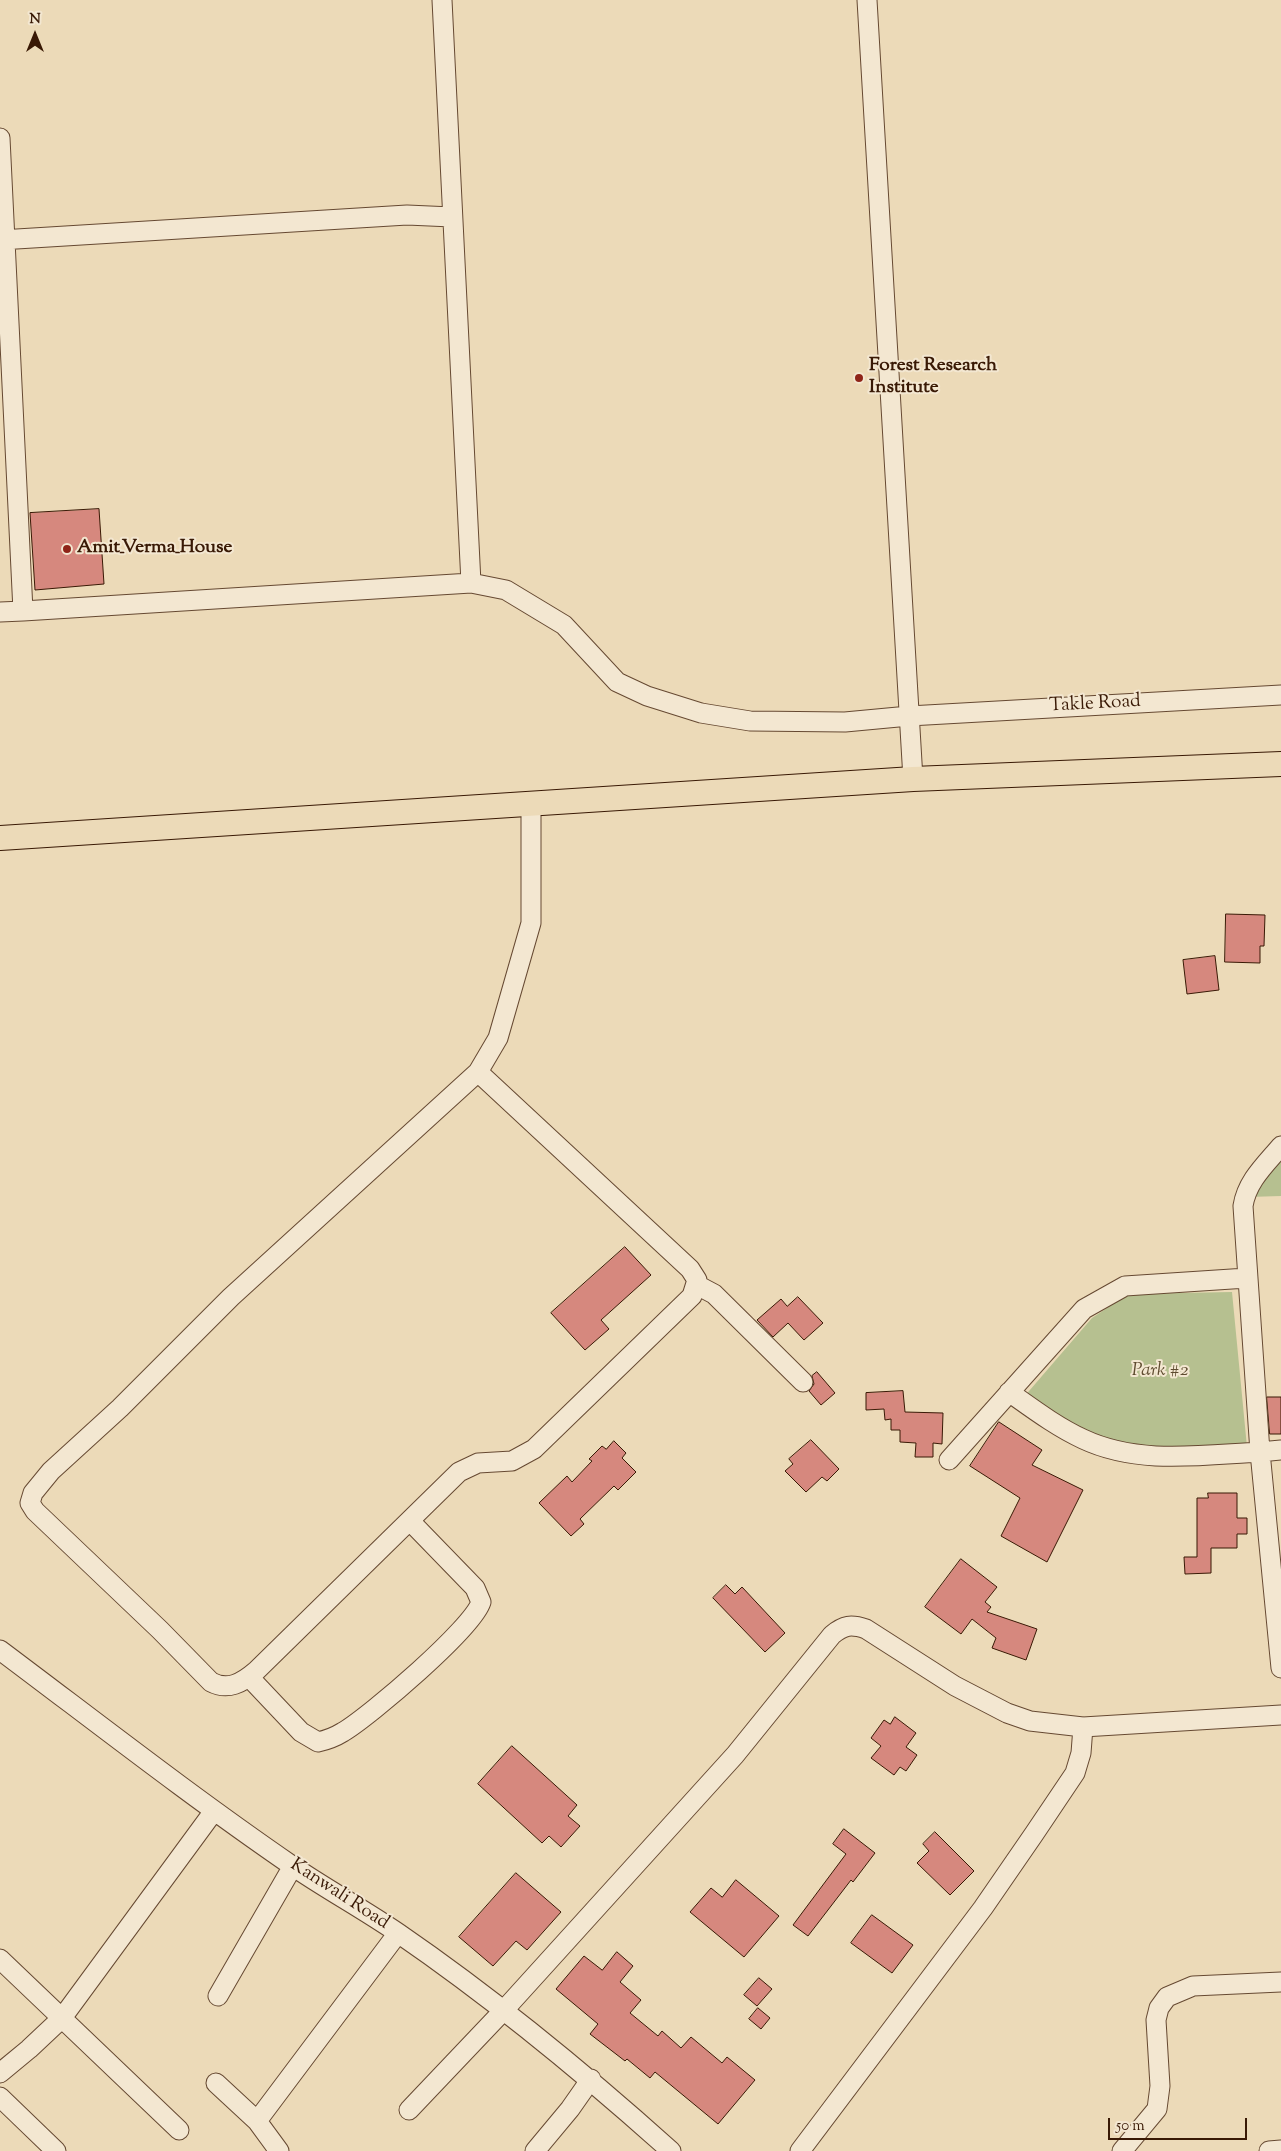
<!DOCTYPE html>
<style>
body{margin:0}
#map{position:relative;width:1281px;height:2151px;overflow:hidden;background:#ecdab8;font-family:"Sorts Mill Goudy",serif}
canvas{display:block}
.north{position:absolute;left:10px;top:10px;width:50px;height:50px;-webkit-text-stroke:4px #f3e7d1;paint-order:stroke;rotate:0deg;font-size:14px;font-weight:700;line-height:20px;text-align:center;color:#391905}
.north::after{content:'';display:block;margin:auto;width:18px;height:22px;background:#391905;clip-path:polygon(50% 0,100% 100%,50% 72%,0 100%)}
.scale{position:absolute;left:1108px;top:2118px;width:139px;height:22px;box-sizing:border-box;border:2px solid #391905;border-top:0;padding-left:6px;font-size:15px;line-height:18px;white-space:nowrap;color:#391905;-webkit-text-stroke:4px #f3e7d1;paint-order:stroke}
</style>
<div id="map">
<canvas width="1281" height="2151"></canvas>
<div class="north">N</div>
<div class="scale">50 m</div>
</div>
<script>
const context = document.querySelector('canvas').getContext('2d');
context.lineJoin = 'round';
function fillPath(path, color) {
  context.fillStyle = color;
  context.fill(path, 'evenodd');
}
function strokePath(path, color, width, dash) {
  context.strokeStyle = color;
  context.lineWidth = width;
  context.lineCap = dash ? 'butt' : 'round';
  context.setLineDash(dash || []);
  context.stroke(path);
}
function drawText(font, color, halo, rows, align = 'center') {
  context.font = font + ' "Sorts Mill Goudy",serif';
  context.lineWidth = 4;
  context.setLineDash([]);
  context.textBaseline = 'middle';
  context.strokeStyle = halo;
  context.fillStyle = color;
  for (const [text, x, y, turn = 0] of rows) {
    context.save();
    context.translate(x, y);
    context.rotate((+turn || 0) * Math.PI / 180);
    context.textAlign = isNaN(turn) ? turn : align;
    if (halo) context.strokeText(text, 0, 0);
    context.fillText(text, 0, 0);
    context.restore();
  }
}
fillPath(new Path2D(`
 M1281,1155V1196L1248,1197Z
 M1232,1292L1247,1447L1158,1454L1071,1429L1023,1398L1092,1318L1128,1294Z`), '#b6c090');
const building = new Path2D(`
 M99,509L104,584L35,590L30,513Z
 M1226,914L1265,915L1264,946H1260V963L1225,962Z
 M1215,956L1219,990L1187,994L1183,960Z
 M625,1247L651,1275L601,1320L609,1329L585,1350L551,1313Z
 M798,1297L823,1323L804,1340L788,1323L773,1337L757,1320L781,1299L787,1306Z
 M817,1372L835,1393L821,1405L809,1391L814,1384L812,1376Z
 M903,1391L905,1412L943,1413L942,1444L933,1443V1457H915L916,1443L900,1442V1430H891V1419L885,1420L884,1409L866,1410V1393Z
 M1267,1397H1281V1434H1270Z
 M999,1422L1042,1450L1032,1465L1083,1490L1047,1562L1001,1536L1020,1498L970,1466Z
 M811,1440L839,1469L827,1481L822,1477L806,1492L785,1471L793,1464L789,1459Z
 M614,1441L626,1453L622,1458L636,1472L618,1490L614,1486L580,1519L584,1524L571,1536L539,1503L567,1476L572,1482L592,1461L589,1459L602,1446L606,1449Z
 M1208,1493H1237V1518H1247V1534H1237V1548H1211V1573L1185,1574L1184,1557H1197V1498H1208Z
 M961,1559L997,1587L985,1602L991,1607L987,1612L1037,1629L1026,1660L992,1648L996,1638L972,1619L961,1634L925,1607Z
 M726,1585L735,1594L742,1587L785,1633L765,1652L713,1598Z
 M895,1717L916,1733L906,1747L917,1755L906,1771L900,1767L894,1775L871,1758L881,1746L871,1738L884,1720L890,1724Z
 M512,1746L577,1805L568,1816L580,1826L561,1847L549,1836L542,1843L478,1784Z
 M844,1829L875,1853L853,1882L851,1880L808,1936L793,1925L846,1854L833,1844Z
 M935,1832L974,1871L950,1895L917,1863L929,1851L923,1844Z
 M516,1873L561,1912L527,1950L516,1941L493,1966L459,1937Z
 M736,1880L779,1916L744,1957L690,1912L711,1888L722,1897Z
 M872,1915L913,1945L892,1973L851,1943Z
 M617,1952L633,1966L620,1982L641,2000L630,2013L658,2036L662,2031L681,2048L691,2037L722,2063L727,2057L755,2080L718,2124L655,2072L650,2078L627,2059L625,2061L590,2034L598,2024L556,1989L584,1956L602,1970Z
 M759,1978L772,1989L757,2006L744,1995Z
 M758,2008L770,2018L761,2029L749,2019Z`);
fillPath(building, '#d6887e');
strokePath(building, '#391905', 1);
const minor = new Path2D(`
 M442,0L471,583
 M867,0L913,779
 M0,138L23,611L0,612
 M0,240L407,215L452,217
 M23,611L471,583L506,590L564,625L617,682L647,696L701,713L750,721L845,722L909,716L1281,695
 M478,1072L690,1269L697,1280L692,1296L534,1449L512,1461L478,1463L459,1472L256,1671C242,1683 228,1691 211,1682L160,1630L35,1511L30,1503L33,1493L51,1471L120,1408L231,1297Z
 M478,1072L498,1038L531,923V802
 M697,1285L714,1294L803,1382
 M1009,1392C1033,1409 1057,1427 1083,1439C1138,1465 1201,1455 1260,1452L1243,1206C1247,1181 1265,1165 1281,1146
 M1281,1450L1260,1452L1281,1668
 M949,1460L1084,1309L1125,1286L1247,1278
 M0,1650C96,1722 192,1797 291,1865C326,1889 363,1909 398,1933C494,1999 584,2073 671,2151
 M249,1677L301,1732L318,1742C327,1740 335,1737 343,1732C370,1716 473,1628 481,1602L475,1588L410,1521
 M0,1959L179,2130
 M218,1996L293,1866
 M0,2073L29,2049L62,2018L214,1811
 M216,2083L257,2121L279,2151
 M0,2097L56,2151
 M409,2110L504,2010L735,1755L832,1635C844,1625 851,1624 866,1629L955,1686L1007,1713L1030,1721L1083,1727L1281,1715
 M257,2121L398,1933
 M535,2151L570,2109L591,2079
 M800,2151L983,1908L1034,1834L1075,1773L1081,1753L1083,1727
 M1122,2151L1157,2109L1160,2086L1156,2020L1159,2008L1167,1997L1193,1986L1281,1982
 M1269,2151L1281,2150`);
const major = new Path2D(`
 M0,838L913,779L1281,764`);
strokePath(minor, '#664932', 21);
strokePath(major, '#391905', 26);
strokePath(minor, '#f3e7d1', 19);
strokePath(major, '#ecdab8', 24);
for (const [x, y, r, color] of [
 [859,378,5,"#8f2418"],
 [67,549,5,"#8f2418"]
]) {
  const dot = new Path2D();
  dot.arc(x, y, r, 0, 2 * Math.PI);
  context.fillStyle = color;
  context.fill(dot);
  strokePath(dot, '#f3e7d1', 2);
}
drawText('bold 19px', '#391905', '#f3e7d1', [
 ["Forest Research",869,367],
 ["Institute",869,389],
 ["Amit_Verma_House",77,549]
], 'left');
drawText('19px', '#391905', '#f3e7d1', [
 ["Takle Road",1095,705,-3],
 ["Kanwali Road",339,1895,33]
]);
drawText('italic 19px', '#5e4b2f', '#f3e7d1', [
 ["Park #2",1160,1372]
]);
</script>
